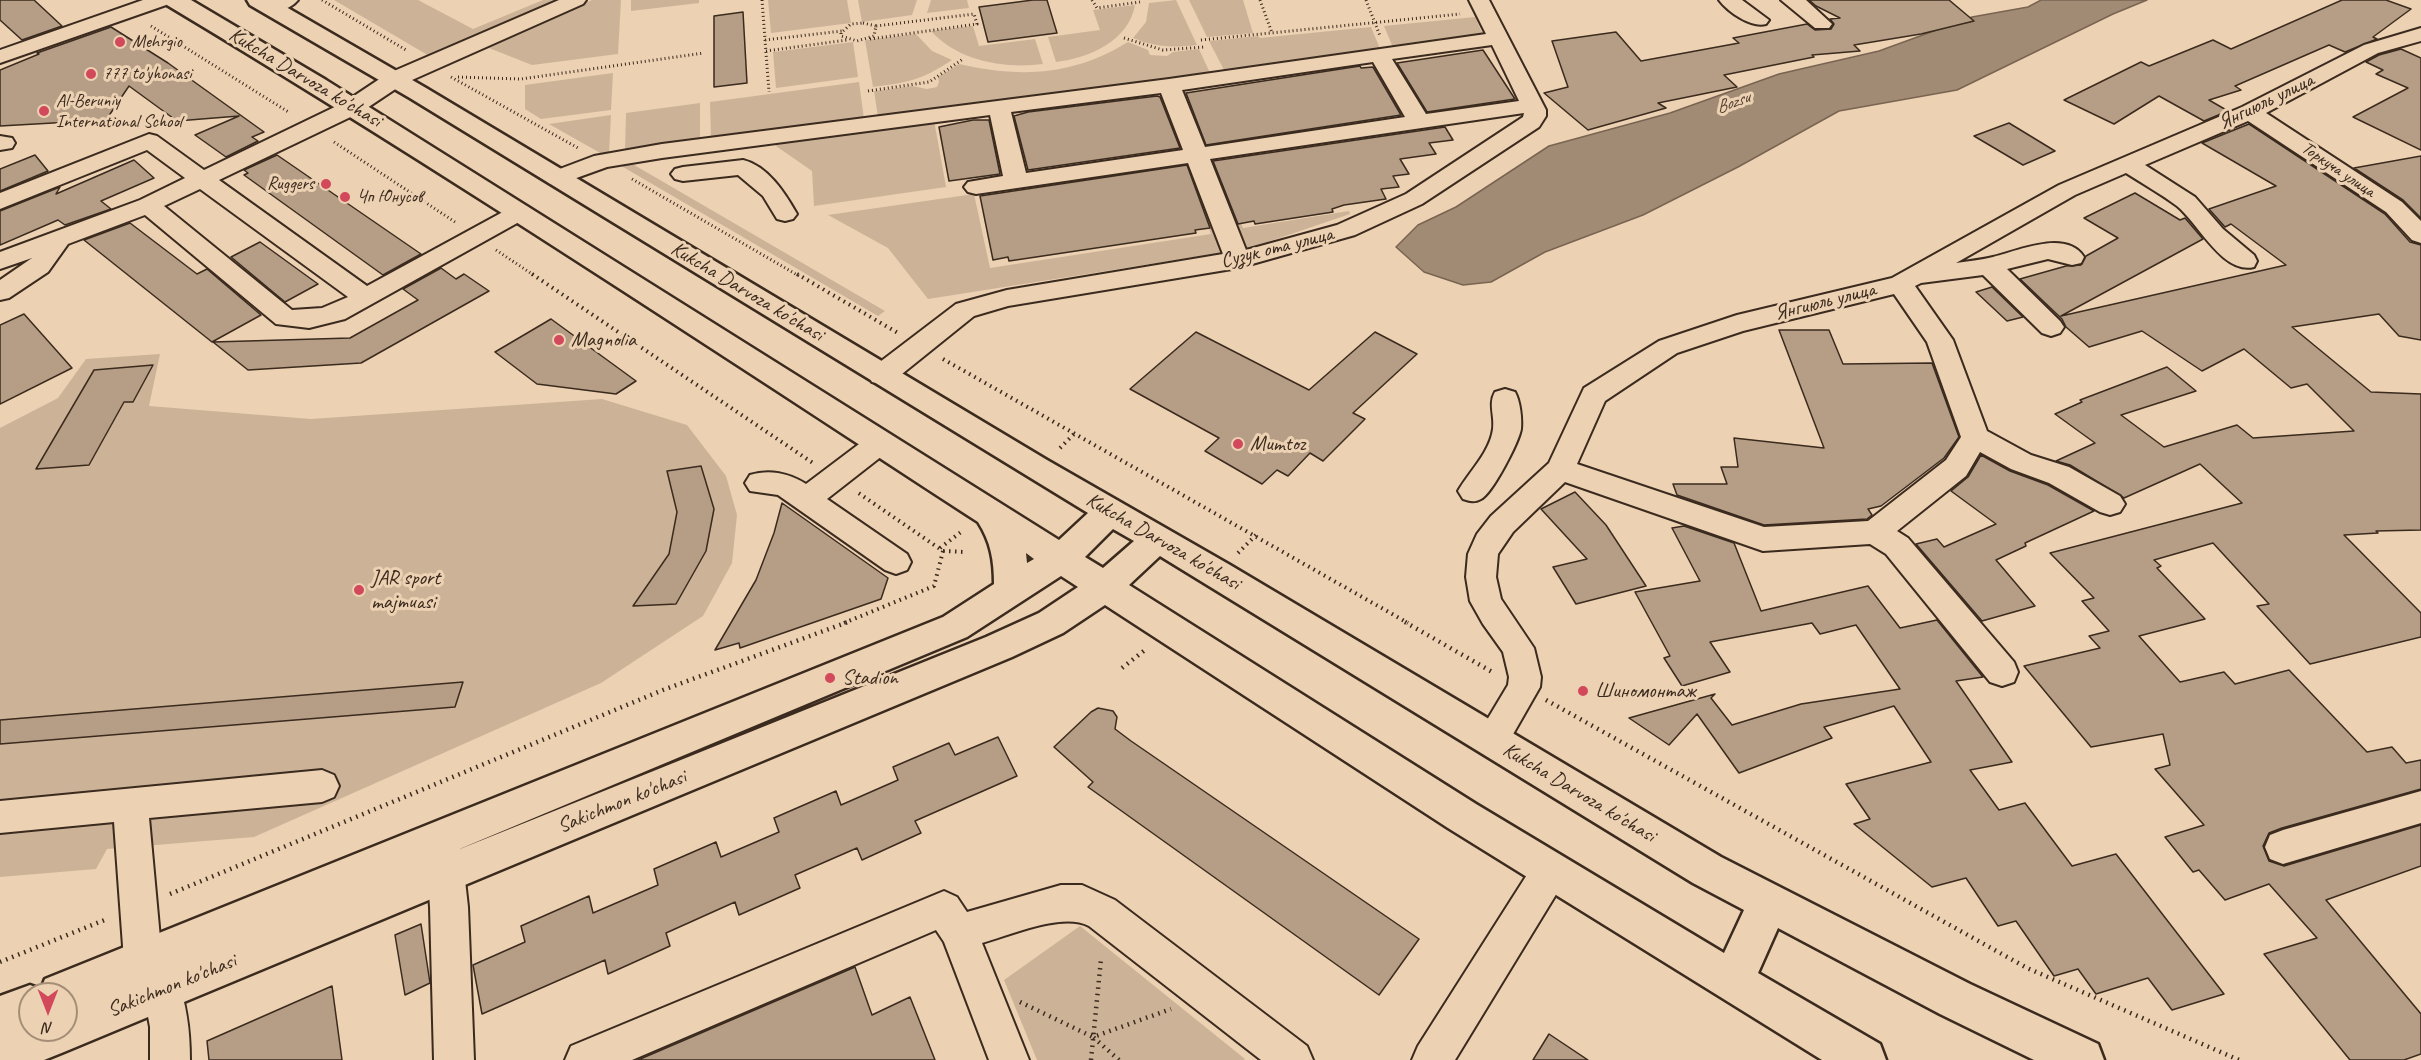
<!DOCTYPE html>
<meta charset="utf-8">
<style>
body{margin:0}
#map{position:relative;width:2421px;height:1060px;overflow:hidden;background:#ecd1b3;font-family:Caveat,sans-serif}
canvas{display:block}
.north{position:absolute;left:18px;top:982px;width:60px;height:60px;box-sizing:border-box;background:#ecd1b3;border:2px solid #a58e77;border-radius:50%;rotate:180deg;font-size:16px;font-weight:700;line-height:24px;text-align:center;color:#3b2a1e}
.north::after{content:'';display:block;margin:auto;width:21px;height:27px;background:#d1495b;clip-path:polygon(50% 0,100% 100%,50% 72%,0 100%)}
</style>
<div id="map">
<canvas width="2421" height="1060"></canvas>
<div class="north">N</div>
</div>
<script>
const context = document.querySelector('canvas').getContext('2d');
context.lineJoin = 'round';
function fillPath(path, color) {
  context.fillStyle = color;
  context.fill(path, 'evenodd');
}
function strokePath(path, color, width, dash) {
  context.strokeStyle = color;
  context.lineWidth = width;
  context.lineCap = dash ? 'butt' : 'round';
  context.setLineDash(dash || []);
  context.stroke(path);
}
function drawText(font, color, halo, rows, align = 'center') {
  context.font = font + ' Caveat,sans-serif';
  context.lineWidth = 6;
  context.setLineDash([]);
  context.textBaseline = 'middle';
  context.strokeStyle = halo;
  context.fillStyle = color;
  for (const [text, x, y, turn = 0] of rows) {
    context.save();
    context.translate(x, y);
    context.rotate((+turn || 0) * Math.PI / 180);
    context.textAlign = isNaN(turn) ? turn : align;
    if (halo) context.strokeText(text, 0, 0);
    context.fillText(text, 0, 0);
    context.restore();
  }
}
fillPath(new Path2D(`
 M334,0H418L473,29L543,0H568L431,57Z
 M592,0H621L618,54L532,65L489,48L448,65L444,62Z
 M631,0H699V3L631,11Z
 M768,0H847L851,23L771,33Z
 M858,0H917L912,15L862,22Z
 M931,0H967L969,8L927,13Z
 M1176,0L1197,45C1173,48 1155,47 1133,38L1146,22L1149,3Z
 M1189,0H1243L1253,33L1207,37Z
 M1135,5C1129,41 1089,58 1056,62L1048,37L1100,30L1093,10Z
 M1475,17L1484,37L1394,50L1384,26Z
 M973,26L979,46L1035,39L1043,64C1004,69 958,61 931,31Z
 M1371,27L1381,51L1230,72L1224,70L1209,41L1258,36L1260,38Z
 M916,34L932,51L952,60C920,81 909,82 873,87L865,40Z
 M853,42L858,77L776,88L773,52Z
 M1128,42L1148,50L1150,55L1167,56L1173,52L1199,49L1210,73L878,117L874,91L912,86L927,89L937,87L939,82L938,77L959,64C1020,78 1073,76 1128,42Z
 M613,73L611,110L541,119L525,109V85Z
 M859,82L864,119L711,139L710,102Z
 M700,103V141L625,151L626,113Z
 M611,115L609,153L602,154L549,124Z
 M934,120L946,187L814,206L812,171L776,146L775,141Z
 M1214,159L1243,228L1349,211L1350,214L1244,250L1208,160Z
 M629,162L885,311L878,316L618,164Z
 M1190,162L1227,252L928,299L888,248L828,215L974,194L990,268L1211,234L1184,163Z
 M160,354L149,406L311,419L602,399L687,425L726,476L737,515L732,563L703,616L601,683L254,837L107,849L96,869L0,877V428L58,398L86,359Z
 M1080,926L1245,1059L1244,1060H1037L1004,980Z`), '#ccb398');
const water = new Path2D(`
 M2041,0H2147L2113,14L1957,90L1839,111L1738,167L1643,215L1545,252L1491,282L1463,285L1424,272L1396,247L1418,225L1456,207L1549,146L1670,113L1779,74L1879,51L1972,17L2028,7Z`);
fillPath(water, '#a28b74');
strokePath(water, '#796452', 1.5);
const building = new Path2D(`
 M0,0H34L62,26L22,40L0,20Z
 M1033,0H1047L1057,33L988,42L979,7Z
 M1809,0H1949L1974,21L1921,34L1854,45L1860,51L1812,55L1814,57L1724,75L1737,87L1658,103L1666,108L1588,130L1544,93L1568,87L1552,41L1616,32L1641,61L1739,43L1733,38L1807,24L1815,30L1831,29L1834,24L1830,19L1840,18L1816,6Z
 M2342,0H2386L2411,9L2373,37L2377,39L2345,52L2329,45L2235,86L2241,90L2209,100L2228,111L2204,121L2159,96L2114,124L2064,100L2141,62L2149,66L2213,40L2231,49Z
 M743,12L747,83L714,87V16Z
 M111,27L168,63L264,132L252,137L258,141L226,157L195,135L239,116L177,121L129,86L106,120L0,126V70L39,54L37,53Z
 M2401,49L2421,58V150L2353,117L2408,88L2376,74L2383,70L2366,62L2379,55Z
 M1483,50L1515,99L1427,112L1397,63Z
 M1360,66L1361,68L1373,67L1401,115L1206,145L1186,93Z
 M1157,96L1160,97L1180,148L1028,170L1014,116L1028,112Z
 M973,120H989L1000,174L949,181L939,127Z
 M2009,123L2055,151L2023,165L1974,136Z
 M2249,124L2385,214L2410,242L2421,245V340L2399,336L2379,314L2292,327L2371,392L2421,394V530L2376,531L2378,533L2344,535L2421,613V637L2310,664L2257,606L2269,604L2213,543L2154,560L2161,566L2157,568L2205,619L2139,636L2180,682L2224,672L2235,684L2289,670L2367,752L2392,747L2406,763L2421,760V789L2282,828L2269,833L2263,846L2269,861L2284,866L2421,825V866L2326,900L2421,1014V1054L2404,1060H2350L2264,954L2317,938L2269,884L2225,900L2199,870L2193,872L2165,837L2204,825L2155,769L2170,765L2163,734L2091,747L2024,666L2100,648L2089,636L2109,631L2082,601L2094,598L2050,553L2242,503L2200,464L2124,498L2070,465L2056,461L2095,443L2055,414L2082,402L2080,400L2167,367L2196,391L2121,415L2164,447L2237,425L2253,438L2354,431L2307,384L2291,388L2244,349L2202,371L2142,331L2089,347L2066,327L2062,319L2020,279L2066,266L2081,265L2086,256L2118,238L2084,218L2135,193L2180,220L2185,218L2203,239L2061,316L2286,265L2231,224L2225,227L2209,209L2276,186L2202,143Z
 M1445,127L1453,140L1429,143L1436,154L1400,159L1409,174L1393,176L1399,187L1381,189L1386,199L1344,205L1332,209L1333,212L1255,224L1254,221L1238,224L1213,161Z
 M35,155L48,171L0,191V169Z
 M277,155L421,254L383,275L244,175L248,173L244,170Z
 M2421,156V218L2403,200L2354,168Z
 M134,160L154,178L101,201L111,209L65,225L58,220L0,245V211L60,187L56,194Z
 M1187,165L1210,228L1195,230L1196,233L1036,257L1009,261L1008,257L993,260L980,196Z
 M130,223L197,274L207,269L261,315L212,342L84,240Z
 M260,242L318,284L285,302L231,257Z
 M441,268L456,279L464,274L489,291L361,363L248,370L213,342L350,338L418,300L403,289Z
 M1992,287L2023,317L2007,321L1976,292Z
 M24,314L72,368L0,404V325Z
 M551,319L636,381L616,394L537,384L495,352Z
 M1779,330H1829L1843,364L1932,363L1959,437L1944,458L1881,506L1868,509L1872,515L1867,519L1764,525L1677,495L1673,484H1727L1721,467H1738L1734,438L1824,448Z
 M1196,332L1309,390L1375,332L1417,354L1353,413L1365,419L1323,461L1310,453L1288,476L1277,470L1262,484L1205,451L1219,438L1130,389Z
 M153,365L133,402H124L89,465L36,469L94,370Z
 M1981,455L2010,471L2048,485L2094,511L2025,543L2026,546L1996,560L2035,606L1982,621L1916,544L1937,539L1944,547L1996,524L1951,491L1968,477Z
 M701,466L714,509L706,551L676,604L633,606L669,554L677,512L667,471Z
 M1575,492L1606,525L1646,586L1576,604L1553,567L1587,559L1541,509Z
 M782,503L888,578L881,599L740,648L739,643L715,650L756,580L774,533Z
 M1684,526L1734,543L1761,611L1868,586L1900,628L1937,620L1983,677L1956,681L2012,762L1970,770L1999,810L2025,803L2072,866L2116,854L2224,994L2172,1010L2148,978L2096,994L2078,969L2054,976L2016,921L1998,926L1966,878L1932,887L1854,824L1870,819L1846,784L1931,762L1894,706L1824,727L1832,738L1739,773L1697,714L1669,745L1629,718L1715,694L1711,698L1732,725L1801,704L1900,689L1856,625L1820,634L1812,623L1710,642L1730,672L1682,686L1664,658L1670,656L1635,592L1700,581L1672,528Z
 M463,682L455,707L0,744V720Z
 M1098,708L1113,711L1117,717L1115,729L1131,741L1419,939L1379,995L1088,787L1093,782L1054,747L1091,712Z
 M998,737L1017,776L915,821L921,833L862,860L857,848L795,875L800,888L739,915L735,902L666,933L670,946L608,974L605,960L482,1014L473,965L525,942L521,926L589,896L593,913L658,885L654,869L716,842L721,857L779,832L774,818L836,791L841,805L898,780L893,767L949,743L955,755Z
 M421,924L430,983L405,995L395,935Z
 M855,967L872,1015L910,997L935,1060H638Z
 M332,986L342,1060H209L207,1041Z
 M1549,1034L1588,1060H1533Z`);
fillPath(building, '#b59e85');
strokePath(building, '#3b2a1e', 1.5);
const minor = new Path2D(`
 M143,0H172L169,4L0,63V50Z
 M270,0H298C291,9 274,14 263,11L260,7L263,3Z
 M559,0H586L583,4L403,84L361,112L219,180L367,286L512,207L520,205L528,207L532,212L528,217L345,319L309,328L276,324L145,215L68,244L48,272L9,298L0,300V280L32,258L0,269V252L140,200L185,178L147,150L0,209V193L149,134L157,136L204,170L345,102L387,74ZM200,189L348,297L322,308L292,310L164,206Z
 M1469,0H1489L1546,110V116L1539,127L1422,204L1355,235L1238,268L1008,306L974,316L892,382L882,384L872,382L868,375L872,368L956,304L1007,290L1223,254L1188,163L976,194L968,192L964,187L968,182L1003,176L990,115L662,158L607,167L557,185L549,183L545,178L549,173L594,156L662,144L1169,79L1486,34ZM1492,45L1519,101L1426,114L1392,59ZM1373,62L1405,117L1205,147L1182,90ZM1161,93L1183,150L1026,173L1011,112ZM1524,113L1523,117L1406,194L1337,225L1246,250L1210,159Z
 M1719,0H1742L1769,20L1766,24C1751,28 1728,12 1719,0Z
 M1781,0H1806L1832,24L1829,28H1815Z
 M2421,28V41L2378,53L2266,113L2402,202L2421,221V243L2412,240L2386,212L2248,121L2145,165L2195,197L2223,229L2254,255L2257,261L2254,267C2223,275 2198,223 2177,206C2161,194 2143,184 2126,173L2075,195L1956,263C1968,261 1981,260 1993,257C2018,251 2066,229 2084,257L2081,263L2072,265L2048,259L2007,269L2060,321L2064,327L2060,333L2051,336L2042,333L1983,275L1921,283L1915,286L1953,340L1987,431L2031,455L2069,467L2120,496L2125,504L2120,512L2110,515L2100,512L2049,483L2011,469L1980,452L1966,476L1897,531L1908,538L2014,662L2018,672L2014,682L2002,686L1990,682L1886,554L1870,544L1763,551L1565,482L1513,532L1498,554L1496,577L1501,599L1534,648L1541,677L1540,687L1504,750L1492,755L1480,750L1475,740L1508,685L1509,677L1503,652L1483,624L1470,601L1466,577L1468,554L1477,534L1491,516L1549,463L1584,388L1659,341L1737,315L1892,278L2059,185L2242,107L2364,45ZM1894,294L1927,342L1961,437L1946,460L1868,521L1764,527L1577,464L1605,401L1677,353L1743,331Z
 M0,136L12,138L15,143L12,148L0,150Z
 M743,160C768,166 785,193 797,214L793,219L785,221L777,219L763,196L738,175L683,181L675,179L671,174L675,169L683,167Z
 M1505,389L1515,392C1520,401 1522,418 1521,429C1519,442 1492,494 1481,499C1474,503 1469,501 1463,499L1458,491C1469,472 1490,452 1493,429C1495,416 1488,404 1495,392Z
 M881,432L891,435L895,442L891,449L827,499L907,554L911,562L907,570L896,574L885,570L778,495L750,491L745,483L750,475C769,469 789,473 806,484L871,435Z
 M322,770L334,775L339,786L334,797L322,802L149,818L162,960L156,973L162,971L176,976C187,1004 190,1031 190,1060H150V1027L143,990L148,976L154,974L143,979L130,973L124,960L114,822L0,833V801Z
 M2421,791V823L2283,864L2270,859L2265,847L2270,835L2283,830Z
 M444,836L457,841L462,853L468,907L474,1060H434L430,907L426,853L431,841Z
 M1550,854L1563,859L1568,871L1563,883L1455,1060H1412L1418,1046L1537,859Z
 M1061,885H1082L1115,900L1307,1046L1313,1060H1261L1089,926C1062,912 1011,935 982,943L1029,1060H989L944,942L936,930L632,1060H565L571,1046L944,891L957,897L967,912Z`);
const major = new Path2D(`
 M164,0H191L326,80L1059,540L1088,513L410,98L250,5L247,0H274L426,88L1047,460L1230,565L1721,857L1970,984L2098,1044L2104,1060H2034L1940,1014L1778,928L1758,973L1880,1044L1886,1060H1822L1448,828L1105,605L1063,633L1012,657L64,1052L44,1060H0V996L30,985L41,989L45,979L943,617L994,584C994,561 991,542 978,522C709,347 442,170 167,5ZM1113,529L1134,541L1103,568L1085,557ZM1026,553L1034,559L1027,563ZM1160,556L1693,883L1744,910L1724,953L1476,804L1129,585ZM1061,576L1078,587L1039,613L986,637L450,853L967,637ZM30,994H66V1030H30Z`);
strokePath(minor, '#3b2a1e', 4);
strokePath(major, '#3b2a1e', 5);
strokePath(new Path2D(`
 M322,0L406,50
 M762,0L769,92
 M1092,0L1097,8L1140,2
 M1260,0L1272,33
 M1366,0L1380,36
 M863,23L876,26L874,36L857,41L841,36V33L851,24Z
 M151,26L290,113
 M1124,38L1163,50L1204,47
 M870,39L977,24L974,14L876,26
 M765,40L842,31
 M1201,40L1460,14
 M766,51L847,40
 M451,77L578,148
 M458,77L521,79L704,53
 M868,91L929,82L963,59
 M334,142L455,222
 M632,179L799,276
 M496,250L535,276`), '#3b2a1e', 3, [1, 3]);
strokePath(new Path2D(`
 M532,274L813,463
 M797,274L898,333
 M943,359L1408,623
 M1060,448L1074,434
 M940,548L961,532
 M943,551L965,552
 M1238,553L1256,535
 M844,623L934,586L943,551L857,492`), '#3b2a1e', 4, [1.5, 4.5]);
strokePath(new Path2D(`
 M1405,622L1494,673
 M1122,668L1145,650
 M1546,700L2027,968L2239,1060
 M170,894L663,690L848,622
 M0,962L107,919
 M1020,1002L1093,1037
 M1091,1060L1101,959
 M1119,1060L1093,1037L1171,1009`), '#3b2a1e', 4.5, [1.5, 5]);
fillPath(minor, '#ecd1b3');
fillPath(major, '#ecd1b3');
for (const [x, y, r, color] of [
 [120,42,6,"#d1495b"],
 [91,74,6,"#d1495b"],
 [44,111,6,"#d1495b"],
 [326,184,6,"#d1495b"],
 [345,197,6,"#d1495b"],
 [559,340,6,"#d1495b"],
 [1238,444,6,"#d1495b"],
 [359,590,6,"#d1495b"],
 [830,678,6,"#d1495b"],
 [1583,691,6,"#d1495b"]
]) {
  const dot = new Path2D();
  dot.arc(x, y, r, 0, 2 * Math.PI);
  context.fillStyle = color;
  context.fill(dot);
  strokePath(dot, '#ecd1b3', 2);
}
drawText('18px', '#3b2a1e', '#ecd1b3', [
 ["Mehrgio",132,42],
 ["777 to'yhonasi",103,74],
 ["Al-Beruniy",56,101],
 ["International School",56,122],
 ["Ruggers",314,184,"right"],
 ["Чп Юнусов",357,197]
], 'left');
drawText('italic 18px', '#503d2f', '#ecd1b3', [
 ["Bozsu",1733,103,-20]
]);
drawText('18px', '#3b2a1e', '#ecd1b3', [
 ["Торкуча улица",2338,170,34]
]);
drawText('21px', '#3b2a1e', '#ecd1b3', [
 ["Kukcha Darvoza ko'chasi",305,78,31],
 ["Янгиюль улица",2266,102,-26],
 ["Сузук ота улица",1277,248,-14],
 ["Kukcha Darvoza ko'chasi",747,292,31],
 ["Янгиюль улица",1825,302,-14],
 ["Kukcha Darvoza ko'chasi",1163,542,30],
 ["Kukcha Darvoza ko'chasi",1579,793,31],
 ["Sakichmon ko'chasi",622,802,-22],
 ["Sakichmon ko'chasi",172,986,-22]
]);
drawText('21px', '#3b2a1e', '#ecd1b3', [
 ["Magnolia",571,340],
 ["Mumtoz",1250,444],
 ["JAR sport",371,578],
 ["majmuasi",371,602],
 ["Stadion",842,678],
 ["Шиномонтаж",1595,691]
], 'left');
</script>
